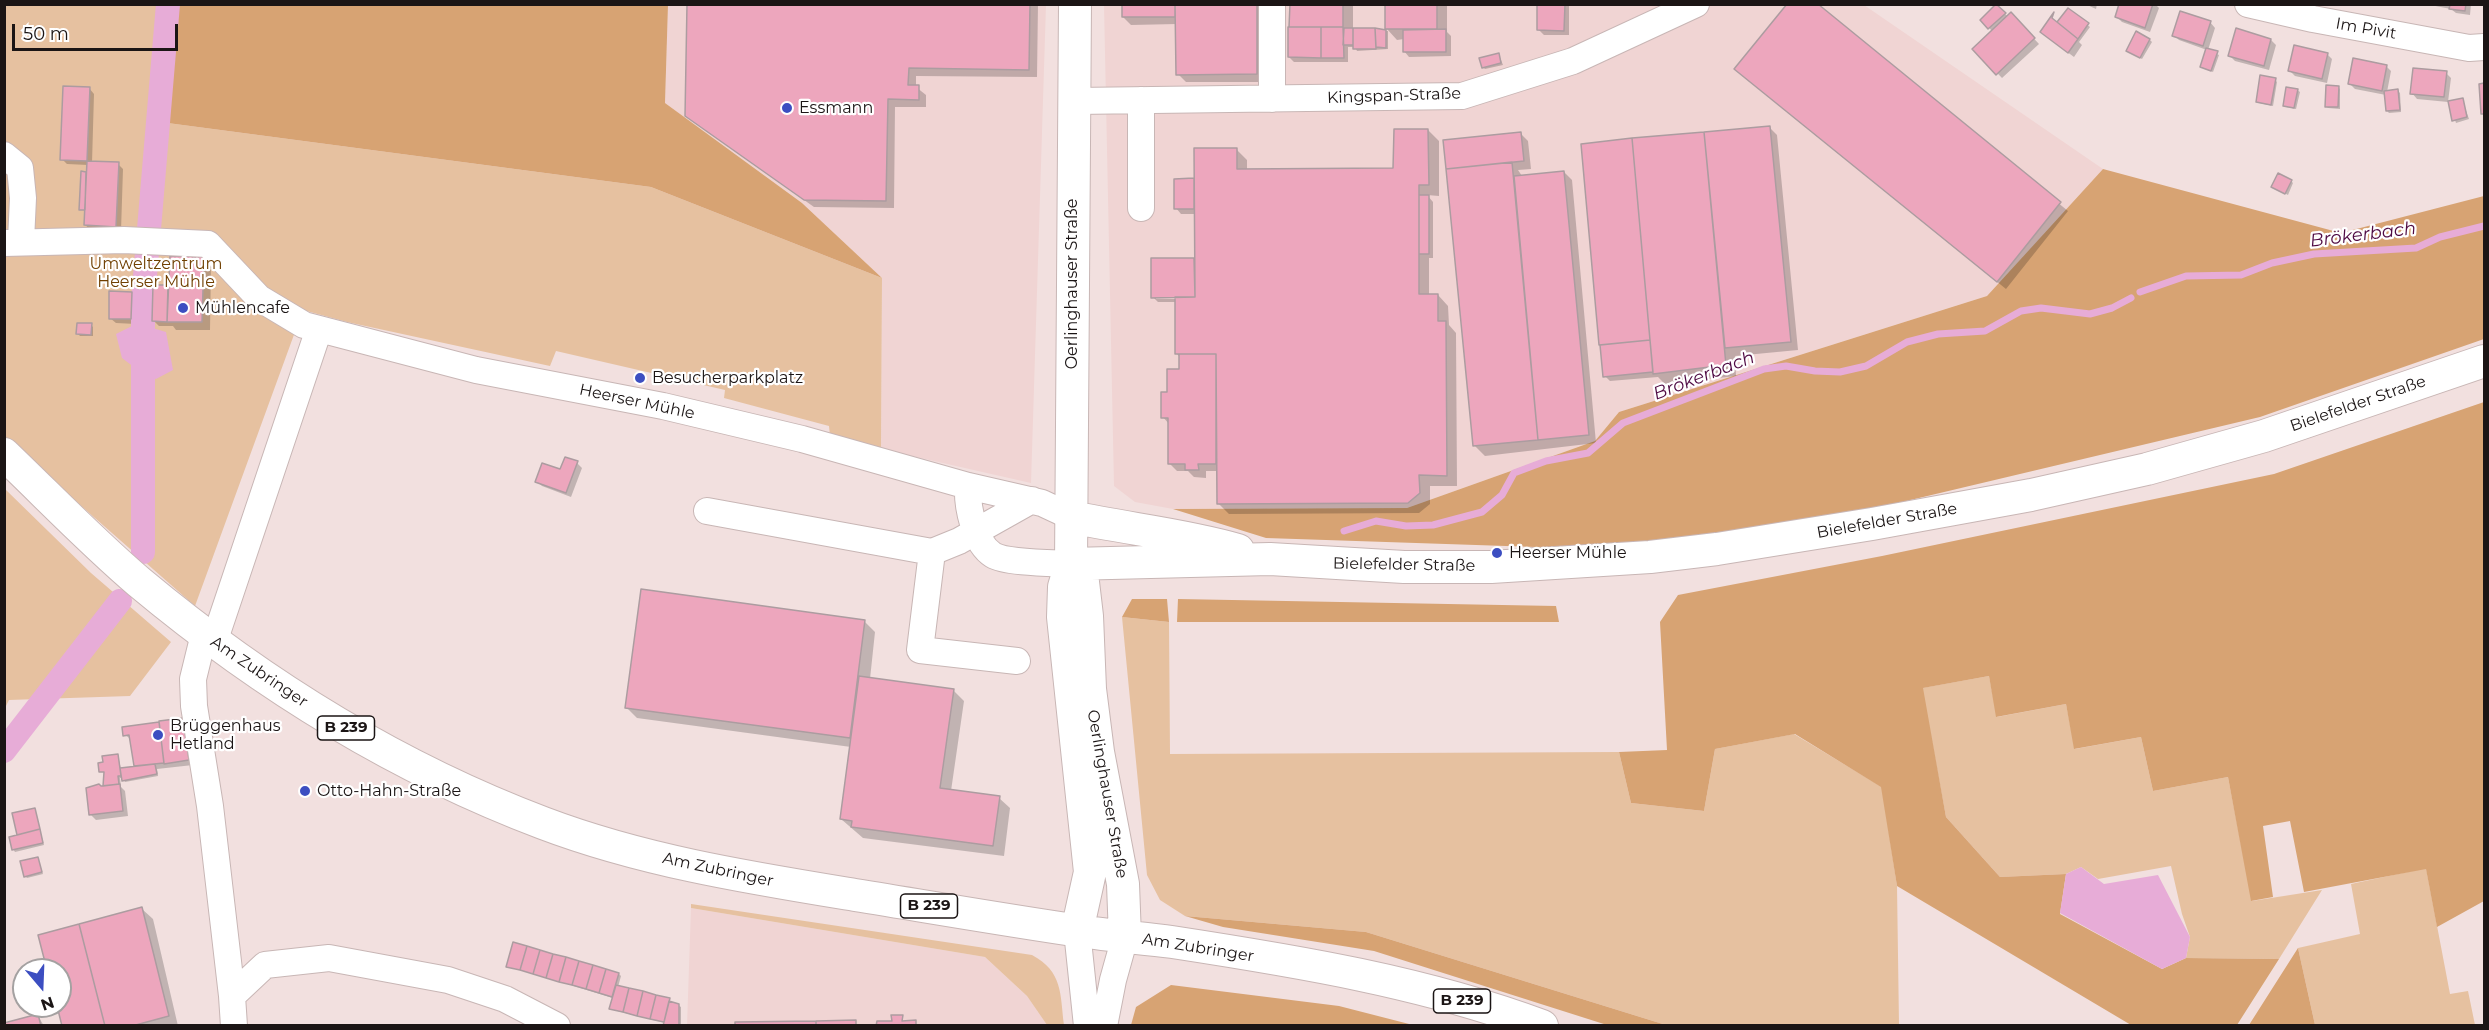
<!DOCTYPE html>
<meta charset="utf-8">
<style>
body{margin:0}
#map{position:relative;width:2489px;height:1030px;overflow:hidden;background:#f2e0df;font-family:Montserrat,sans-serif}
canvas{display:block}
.frame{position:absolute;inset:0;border:6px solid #1b1515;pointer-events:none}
.north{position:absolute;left:12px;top:958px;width:60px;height:60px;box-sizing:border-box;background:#fff;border:2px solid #a4a1a1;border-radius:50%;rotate:161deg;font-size:16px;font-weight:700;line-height:24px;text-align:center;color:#1b1515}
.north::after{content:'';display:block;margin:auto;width:21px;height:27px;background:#3c4ec1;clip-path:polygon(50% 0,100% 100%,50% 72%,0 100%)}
.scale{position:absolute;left:12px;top:24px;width:166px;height:27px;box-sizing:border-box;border:3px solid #1b1515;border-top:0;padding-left:8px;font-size:18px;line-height:21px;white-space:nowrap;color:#1b1515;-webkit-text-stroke:4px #fff;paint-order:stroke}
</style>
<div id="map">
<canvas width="2489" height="1030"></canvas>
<div class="frame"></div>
<div class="north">N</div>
<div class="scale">50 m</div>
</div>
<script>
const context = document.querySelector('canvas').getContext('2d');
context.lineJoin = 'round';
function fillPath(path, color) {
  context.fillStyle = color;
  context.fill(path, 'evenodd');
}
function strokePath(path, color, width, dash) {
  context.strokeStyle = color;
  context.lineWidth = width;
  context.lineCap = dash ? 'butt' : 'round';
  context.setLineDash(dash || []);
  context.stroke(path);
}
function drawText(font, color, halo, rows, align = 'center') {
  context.font = font + ' Montserrat,sans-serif';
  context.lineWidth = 4.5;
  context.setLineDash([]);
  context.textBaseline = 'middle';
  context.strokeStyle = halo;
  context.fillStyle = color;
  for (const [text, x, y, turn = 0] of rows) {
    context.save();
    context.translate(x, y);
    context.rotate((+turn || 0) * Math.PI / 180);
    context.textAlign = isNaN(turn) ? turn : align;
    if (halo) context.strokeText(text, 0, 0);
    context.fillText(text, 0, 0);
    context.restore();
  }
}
fillPath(new Path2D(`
 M668,5H1046L1031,483L881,449L882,278L802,203L665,103Z
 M1104,5H1864L2103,169L1987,296L1619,412L1595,441L1407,508L1173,509L1135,502L1114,486Z
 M691,908L985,957L1027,996L1047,1025L687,1026Z`), '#f0d4d3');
fillPath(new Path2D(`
 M5,5H166L160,122L651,187L882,278L881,449L830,436L829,426L724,398L725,390L556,351L550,366L347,322L303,310L195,606L5,439Z
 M5,489L91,573L171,642L130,696L9,700L5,708Z
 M1122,617L1169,622L1170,754L1619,752L1631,803L1704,811L1715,749L1794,734L1882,787L1897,886L1899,1025H1666L1366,932L1185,916L1160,900L1147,875Z
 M1989,676L1997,717L2066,704L2075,749L2141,737L2153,791L2228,777L2252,901L2322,890L2279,959L2186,958L2190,937L2182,914L2171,866L2098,879L2081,867L2066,874L2000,877L1946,817L1922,688Z
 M2426,868L2450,994L2468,991L2475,1025H2315L2298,948L2360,934L2351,884Z
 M691,904L1032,955C1063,972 1060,993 1064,1025H1047L1027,996L985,957L691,908Z`), '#e6c1a0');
fillPath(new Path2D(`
 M166,5H668L665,103L802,203L882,278L651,187L160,122Z
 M2103,169L2341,233L2484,196V339L2260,417L1881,507L1729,532L1596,549L1266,538L1173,509L1407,508L1595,441L1619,412L1987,296Z
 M2484,402V901L2437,927L2426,869L2304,892L2290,821L2263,826L2273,897L2251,901L2228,777L2153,791L2141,737L2074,749L2066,704L1996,717L1989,676L1923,688L1946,817L2000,877L2066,874L2060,914L2162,969L2186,958L2279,959L2237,1025H2131L1897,886L1881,787L1795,734L1715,749L1704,811L1631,803L1619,752L1667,750L1660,622L1678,595L1882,556L2274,474Z
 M1132,599H1167L1169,622L1122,617Z
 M1178,599L1556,606L1559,622H1177Z
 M1185,916L1366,932L1666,1025H1607L1374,951L1223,927Z
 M2298,948L2315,1025H2249Z
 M1171,985L1339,1006L1413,1025H1131L1136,1007Z`), '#d7a373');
fillPath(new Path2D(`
 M135,292H150L149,327L166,332L173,370L156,379L143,374L122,358L116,334L134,325Z
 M2081,867L2104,884L2158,875L2190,937L2186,958L2162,969L2060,913L2066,874Z`), '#e7acd7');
fillPath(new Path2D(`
 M688,4H1038L1037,77L916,76V87L926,95V107H895L894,208L814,207L695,123L687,115Z
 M1123,4H1264V82H1186L1178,74L1177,24L1131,25L1123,17Z
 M1291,4H1353V30L1388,31V49L1357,51L1355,47H1348V62H1294L1289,57Z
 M1386,4H1447V32L1451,36V56L1409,57L1404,51V39L1397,40L1387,29Z
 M1539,4H1569V35H1544L1539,30Z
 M1815,4L2068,211L2006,289L1744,77Z
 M2085,4H2097L2096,9Z
 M2121,4H2155L2159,8L2150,32L2122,22L2117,17Z
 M2425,4H2471L2470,15L2456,13L2451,9Z
 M1997,5L2008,17L2011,14L2039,44L2002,78L1974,49L1992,31L1982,20Z
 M2068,10L2090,27L2079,42L2082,45L2074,57L2047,37Z
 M2210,22L2215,28L2208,50L2219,55L2213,72L2202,66L2207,50L2179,40L2174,35Z
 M2150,40L2152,42L2142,59L2130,52Z
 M2271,40L2276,45L2269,70L2235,61L2230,56Z
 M2327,54L2332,59L2327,83L2295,76L2290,71Z
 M1499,55L1503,65L1485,69L1483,67Z
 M2386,66L2391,71L2387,92L2398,91L2400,93L2401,112L2389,113L2387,111L2386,95L2355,89L2350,84Z
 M2446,73L2451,78L2448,102L2417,99L2412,93Z
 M2275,80L2277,82L2273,106L2259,103L2257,101Z
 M2338,87L2340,89V109L2328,108L2326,106Z
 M89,88L94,94L92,163L118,164L123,169L121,231L91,230L85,225L86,211L81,209L82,173H88V165L67,164L62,159Z
 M2297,90L2300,92L2296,109L2286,107L2284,105Z
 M2462,99L2469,119L2456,123L2449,103Z
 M1769,127L1777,135L1798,350L1735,356L1736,376L1665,384L1658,377L1610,381L1605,376L1601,345L1582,145Z
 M1428,130L1439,141V196L1427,195L1433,202V258H1429V295H1438L1448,306L1449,325L1456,333L1457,486H1430V504L1419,513L1229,514L1218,503V471H1206V478L1194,477L1188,471H1177L1169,463V424L1163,417L1169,393L1181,371V358L1177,354L1176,302H1158L1153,297L1194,259L1196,262V214H1181L1176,208V180H1196L1237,150L1247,160V170H1395ZM1156,296H1176V299H1156Z
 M1520,133L1528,141L1531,169L1518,170L1522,176L1564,172L1572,180L1596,443L1485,456L1474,445L1445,141Z
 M2291,181L2293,183L2288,195L2275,188Z
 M193,254L197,258H203L211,266L210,330H176L173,326H159L153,320L154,287H170L185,258Z
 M131,293L136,298V324L116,323L110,318Z
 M91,325L93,327V336H80L78,334Z
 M577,463L582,468L571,497L542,486L537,481Z
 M864,621L875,632L870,679L953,690L964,701L951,791L999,798L1010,808L1004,856L863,838L841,819L851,747L637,718L627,708Z
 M183,719L188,724L193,765L157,769L158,776L125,782L123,778H120L121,787L125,791L128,816L96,820L91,815L88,788L98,785L106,787L105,773L101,771L118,755L121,769L135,768L132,740L125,735L124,728Z
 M34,809L44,845L15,852L13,849L19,836Z
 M38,859L43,874L27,878L25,876Z
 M142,909L153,919L178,1026H63L58,1006H60V970H49Z
 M508,966L619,974L621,976L618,987L669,999L671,1003L678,1005L681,1007V1026H664L665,1023L613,1010L611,1008L613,998Z
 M38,1016L44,1026H4Z`), '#0003');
strokePath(new Path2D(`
 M2140,292L2186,276L2241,275L2272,263L2314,254L2416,248L2440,237L2484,226
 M1344,531L1376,521L1406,526L1433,525L1482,512L1502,495L1514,473L1546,461L1588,453L1623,423L1764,369L1786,366L1815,371L1840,372L1866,366L1907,342L1938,334L1985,331L2021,311L2041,308L2090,314L2112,308L2131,298`), '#e7acd7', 7);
strokePath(new Path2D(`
 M143,552V300L168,4
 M4,751L120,601`), '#e7acd7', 24);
const building = new Path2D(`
 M687,4H1030L1029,70L909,68L908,85H919V100L888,99L886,201L804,200L685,116Z
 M1122,4H1175V17H1122Z
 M1175,4H1257V74L1176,75Z
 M1290,4H1343V27H1289Z
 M1385,4H1437V29H1385Z
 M1537,4H1565L1564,31L1537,30Z
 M1787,4H1818L2061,202L1997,282L1734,69Z
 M1996,4L2006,13L1988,29L1980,20Z
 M2119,4H2153L2145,28L2115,17Z
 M2445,4H2466L2465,11L2449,9L2450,5Z
 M2068,8L2089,23L2078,39L2057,22Z
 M2180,11L2211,21L2203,46L2172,36Z
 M2011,12L2035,38L1996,75L1972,49Z
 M2054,12L2052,18L2078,39L2068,53L2040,32Z
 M1288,27H1321V58L1288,57Z
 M1321,27H1343L1344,58H1321Z
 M1344,28H1353V45H1343Z
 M1353,28H1375L1376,49H1353Z
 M1375,28L1386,30V48L1376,47Z
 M2236,28L2271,39L2264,66L2228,56Z
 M1446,29V52H1403V30Z
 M2136,31L2150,39L2140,58L2126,51Z
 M2294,45L2328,53L2322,79L2288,71Z
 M2206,48L2218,51L2211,71L2200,67Z
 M1499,53L1501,63L1482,68L1479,58Z
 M2353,58L2387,65L2382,91L2348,84Z
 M2413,68L2447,71L2444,97L2410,94Z
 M2260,75L2276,78L2271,105L2256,102Z
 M2484,83V114H2481L2479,84Z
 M2326,85L2339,86L2338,107H2325Z
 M63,86L90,87L87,161L60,160Z
 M2286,87L2298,89L2294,108L2283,106Z
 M2398,89L2400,110L2386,111L2384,91Z
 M2463,98L2467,117L2452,121L2448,101Z
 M1770,126L1791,342L1725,348L1704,132Z
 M1394,129H1428L1429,185H1419V294H1438V321H1446L1447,476L1419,475L1420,493L1408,503L1217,504L1216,354H1175V297H1195L1194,148H1237V169L1393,168Z
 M1521,132L1524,161L1446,169L1443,140Z
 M1704,132L1726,365L1653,374L1632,138Z
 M1632,138L1650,340L1599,345L1581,144Z
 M87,161L119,162L116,227L84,225Z
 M1512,162L1538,440L1473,446L1446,169Z
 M81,171L86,172L85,210H79Z
 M1564,171L1589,435L1538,440L1514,176Z
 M2278,173L2292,180L2285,194L2271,187Z
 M1194,178V209H1174V179Z
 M1419,195H1429V254H1419Z
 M184,252L193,253V257L204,256L202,322H167L170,256H184Z
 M1151,258H1194L1195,297L1151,298Z
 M153,285H168L167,322L152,321Z
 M109,291L132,292L131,319H109Z
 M77,323H92L91,335L76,334Z
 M1650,340L1653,372L1603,377L1600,345Z
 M1179,354H1216V464H1198L1199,470H1185V464H1168V418H1161V392H1167V369H1179Z
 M565,457L578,461L566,493L535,482L542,463L560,469Z
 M641,589L865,620L850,738L625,708Z
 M859,676L954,689L940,788L1000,796L993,846L851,827L852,821L840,819Z
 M183,718L189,760L164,764L159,721Z
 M159,722L164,763L134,766L129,735L123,736L122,727Z
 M118,754L121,776H118L119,784L103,786L104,772H99L98,763L103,762L102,756Z
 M155,764L157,774L122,781L120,768Z
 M99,784L101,786L120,784L123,811L89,815L86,788Z
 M35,808L40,829L17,835L12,813Z
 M40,829L43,843L12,850L9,837Z
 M38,857L42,872L24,877L20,861Z
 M142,907L169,1016L132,1026H105L79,924Z
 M79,924L105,1026H62L57,1006H60V970H47L38,935Z
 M513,942L527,946L520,970L506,967Z
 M527,946L540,950L533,974L520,970Z
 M540,950L553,954L546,978L533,974Z
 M553,954L566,957L559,982L546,978Z
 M566,957L579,961L572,985L559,982Z
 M579,961L593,965L586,989L572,985Z
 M593,965L606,969L599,993L586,989Z
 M606,969L619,973L612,997L599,993Z
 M616,985L629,988L623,1012L609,1009Z
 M629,988L643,991L637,1016L623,1012Z
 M643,991L656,995L650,1019L637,1016Z
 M656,995L670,998L664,1022L650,1019Z
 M669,1001L679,1004V1026H663Z
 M38,1014L41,1026H4V1023Z
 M891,1015H903L902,1021L916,1020V1026H876L877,1021H892Z
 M856,1020V1026H816V1021Z
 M816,1021V1026H735V1022Z`);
fillPath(building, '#eda6bd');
strokePath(building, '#ac9ca0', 1.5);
const minor = new Path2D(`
 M2248,4L2313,19L2469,48L2484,47
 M1272,99V4
 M1141,100V208
 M1075,101L1462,96L1573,61L1696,4
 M4,155L20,168L23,198L21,241
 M4,243L124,240L208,244L259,298L304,325L476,370L663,406L802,439L968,486L1042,503L1072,517
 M968,486C967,506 974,543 993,555C1006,563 1054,563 1071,564
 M707,511L932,552
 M204,634L193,679L194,706L210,806L232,996
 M214,642L319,329
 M1017,661L920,650L932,552L959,541L1032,500
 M1077,931L1087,1026
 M234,1026L232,996L265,965L329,958L448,980L505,999L557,1026
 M1104,1026L1113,980L1125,937`);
const major = new Path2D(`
 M1075,4L1071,564L1064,587L1063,617L1090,872L1077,931
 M4,454C49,497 92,542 139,582C260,683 395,767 543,823C643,861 751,878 855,895C930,907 1005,920 1080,931C1111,936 1142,938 1172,942C1296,961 1424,982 1542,1026
 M1072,517C1127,529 1183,534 1238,550
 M1071,564L1270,559L1404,567H1491L1650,557L1717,549L1872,524L2031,495L2147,469L2264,436L2484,361
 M1072,565L1083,582L1087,616L1090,689L1098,752L1123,884L1125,937`);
strokePath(minor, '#c8b6b5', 28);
strokePath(major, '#c8b6b5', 34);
strokePath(minor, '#fff', 26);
strokePath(major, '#fff', 32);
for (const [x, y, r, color] of [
 [787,108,6,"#3c4ec1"],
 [183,308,6,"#3c4ec1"],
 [640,378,6,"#3c4ec1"],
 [1497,553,6,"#3c4ec1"],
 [158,735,6,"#3c4ec1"],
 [305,791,6,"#3c4ec1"]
]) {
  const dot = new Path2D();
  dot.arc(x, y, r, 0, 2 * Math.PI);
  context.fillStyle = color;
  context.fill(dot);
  strokePath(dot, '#fff', 2);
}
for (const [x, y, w] of [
 [346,728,57],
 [929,906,57],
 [1462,1001,57]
]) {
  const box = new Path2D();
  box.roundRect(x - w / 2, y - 12, w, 24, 4.5);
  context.fillStyle = '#fff';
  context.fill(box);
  strokePath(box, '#1b1515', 1.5);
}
drawText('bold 15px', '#1b1515', null, [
 ["B 239",346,728],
 ["B 239",929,906],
 ["B 239",1462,1001]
]);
drawText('16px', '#1b1515', '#fff', [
 ["Im Pivit",2366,29,10],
 ["Kingspan-Straße",1394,96,-2],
 ["Oerlinghauser Straße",1072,284,-90],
 ["Heerser Mühle",637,402,12],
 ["Bielefelder Straße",2358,404,-19],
 ["Bielefelder Straße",1887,521,-10],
 ["Bielefelder Straße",1404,565,1],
 ["Am Zubringer",259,672,34],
 ["Oerlinghauser Straße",1107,794,80],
 ["Am Zubringer",718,870,12],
 ["Am Zubringer",1198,948,9]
]);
drawText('16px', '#1b1515', '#fff', [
 ["Essmann",799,108],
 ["Mühlencafe",195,308],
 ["Besucherparkplatz",652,378],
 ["Heerser Mühle",1509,553],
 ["Brüggenhaus",170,726],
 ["Hetland",170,744],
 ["Otto-Hahn-Straße",317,791]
], 'left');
drawText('16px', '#703f01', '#fff', [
 ["Umweltzentrum",156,264],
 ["Heerser Mühle",156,282]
]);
drawText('italic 18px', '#4f0a43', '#fff', [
 ["Brökerbach",2363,235,-7],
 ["Brökerbach",1704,376,-21]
]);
</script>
